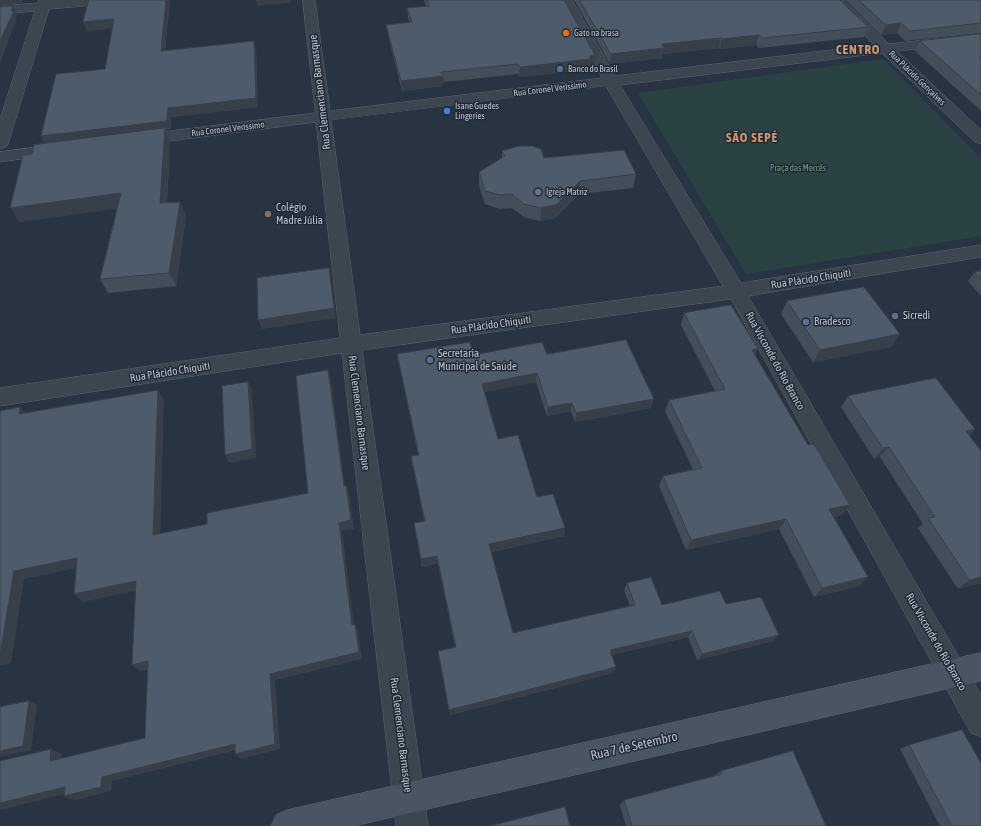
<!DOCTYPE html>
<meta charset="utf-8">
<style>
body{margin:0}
canvas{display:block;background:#283442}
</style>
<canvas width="981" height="826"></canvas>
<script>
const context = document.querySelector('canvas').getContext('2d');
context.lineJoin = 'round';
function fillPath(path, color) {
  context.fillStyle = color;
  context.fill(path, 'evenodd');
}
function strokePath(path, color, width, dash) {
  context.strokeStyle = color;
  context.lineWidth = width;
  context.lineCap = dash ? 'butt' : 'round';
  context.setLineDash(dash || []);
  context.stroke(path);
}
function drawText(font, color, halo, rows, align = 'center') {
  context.font = font + ' "Asap Condensed",sans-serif';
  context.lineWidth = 3;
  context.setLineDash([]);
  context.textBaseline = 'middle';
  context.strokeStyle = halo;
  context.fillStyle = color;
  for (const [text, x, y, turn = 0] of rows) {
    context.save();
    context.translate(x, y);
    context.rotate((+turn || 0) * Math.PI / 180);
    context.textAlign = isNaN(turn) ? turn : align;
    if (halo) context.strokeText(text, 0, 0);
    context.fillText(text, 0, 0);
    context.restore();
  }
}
fillPath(new Path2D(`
 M883,59L981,158V236L746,274L638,93Z`), '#2b4244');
const minor = new Path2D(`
 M39,0H113L107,4L49,9L8,144L6,147L0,149V119L35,11L0,14V6L38,3Z
 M303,0H315L330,111L602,78L560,0H572L615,76L874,45L829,0H843L889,44L981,34V42L897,51L981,130V144L975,142L882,53L620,85L741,283L981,245V257L748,296L981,695V737L971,733L731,299L362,350L428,826H396L342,353L0,406V388L340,338L316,122L138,145L132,143L130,140L132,137L138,135L315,113ZM606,86L723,286L360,335L331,120Z
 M62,144L68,146L70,149L68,152L0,162V152Z`);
const secondary = new Path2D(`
 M981,653V681L354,826H271L276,815L287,810Z`);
strokePath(minor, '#5a636f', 1);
strokePath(secondary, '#5a636f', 1);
fillPath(minor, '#3c4651');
fillPath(secondary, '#4a5564');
fillPath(new Path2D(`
 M170,0L165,50H256L258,107L171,117V129L165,130L170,142L167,203L186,215L176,286L108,293L100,279L117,208L19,222L32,154L45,143L105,69L113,28L87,31Z
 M424,0H564L594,65L591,66L590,69L519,77L518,74L443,82V86L402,91L388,35L386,25L410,22L408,18L407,8L426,6Z
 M574,0H840L868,27L864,37L759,48L756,45L720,49L719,48L663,54V58L610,64Z
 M845,0H981V33L905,41L897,33L881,35Z
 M981,34V111L915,51L920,41Z
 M502,151L636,174L633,188L579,194L555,218L540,221L524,217L512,208L499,209L485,204L479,186V172L502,158Z
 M981,271V296L968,281L975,272Z
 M787,301L891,347L813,362L781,314Z
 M684,313L758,349L755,355L808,445L850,505L842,515L834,517L859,586L814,597L779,529L686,550L659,486L663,476L693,469L665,411L669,400L715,391L681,325Z
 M397,354L473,355L547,354L651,408L575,422L571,411L547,416L536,382L484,392L498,439L537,497L565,528L564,536L491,552L513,633L630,606L624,590L627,583L662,605L726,604L773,641L697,660L688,637L612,655L613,673L450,715L438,651L455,647L438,563L422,567L414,523L424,521L411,456L418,455Z
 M848,396L975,429L969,435L981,451V583L958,589L918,528L923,524L880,457L874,459L841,407Z
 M909,745L981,826H940L900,749Z
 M721,771L826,826H626L620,805L624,800L713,776Z`), '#434e5b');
fillPath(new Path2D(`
 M0,0H23L22,3L0,6Z
 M166,0H170L164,59L161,51Z
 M269,0H291V3L257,6L256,1Z
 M13,6L17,14L16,17L17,19L8,42L0,64V44Z
 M114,19L118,28L87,31L83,22Z
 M901,23L897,33L881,35L886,25Z
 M759,35L756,45L720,49L722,39Z
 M721,38L719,48L663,54V58L610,64L611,54L662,44Z
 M254,41L256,50L258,107L171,117V129L165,130L170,142L166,217L45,145L41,136L168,108Z
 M595,55L594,65L591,66L590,69L519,77L520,67Z
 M443,76V86L402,91L401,81Z
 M580,181L579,194L555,218L540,221L541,208Z
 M121,193L128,207L19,222L10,208Z
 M180,202L186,215L176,286L169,273Z
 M329,268L331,277L336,318L262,329L258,320Z
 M900,334L891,347L813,362L820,350Z
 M758,349L752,361V350Z
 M328,370L331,380L346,495L344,486Z
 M537,373L536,382L482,393V384Z
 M248,382L252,390L256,458L229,463L225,455Z
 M158,390L164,400L160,543L153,535Z
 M654,399L651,408L575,422L576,413Z
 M572,403L571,411L547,416L548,407Z
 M20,407L29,417L19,414Z
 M975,429L964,439L966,431Z
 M889,447L880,457L874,459L883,448Z
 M346,485L349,494L354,529L342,531L355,632L352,625L339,523Z
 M850,505L842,515L821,520L829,509Z
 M786,519L779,529L686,550L691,540Z
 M565,528L564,536L489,552V544Z
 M437,556L438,563L422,567L421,559Z
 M77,558L86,566L24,579L11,663L0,666V656L14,571Z
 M868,577L859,586L814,597L822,588Z
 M981,577V583L958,589L969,580Z
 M136,581L143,589L83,602L74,594Z
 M355,624L358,631L362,659L275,680L280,749L241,759L235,754L270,674Z
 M692,631L688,637L607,656L610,650Z
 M779,635L773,641L697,660L702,654Z
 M148,661L156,668L140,671L132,665Z
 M616,667L613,673L450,715L449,710Z
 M29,701L37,705L31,750L0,757V751Z
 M235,744L241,749L112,781L111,791L75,800L64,796L102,777Z
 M51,749L62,754L60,766L50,761Z
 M65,787L76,791L0,810V803Z`), '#37404a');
const building = new Path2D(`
 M89,0H166L161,51L254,41L256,98L168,108L167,121L41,136L56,74L105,69L114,19L83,22Z
 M256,0H269L256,1Z
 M427,0H564L595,55L590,56L591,59L520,67L518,64L441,72L443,76L401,81L386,25L412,22L407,8L429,6Z
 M580,0H840L868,27L762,38L759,35L722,39L721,38L662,44L664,48L611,54Z
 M859,0H981V23L910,31L901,23L886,25Z
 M13,6L11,11H14L3,34L0,44V7Z
 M981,34V57H979L981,59V95L920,41Z
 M165,128L160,203L180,202L169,273L100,279L121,193L10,208L23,155L32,154L34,145Z
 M519,146H532L541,149L544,158L624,150L636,174L580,181L556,205L541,208L524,204L512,194L500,195L485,191L479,172L505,156L502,151Z
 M329,268L334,308L258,320L257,278Z
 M981,271V279L975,272Z
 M864,287L900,334L820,350L787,301Z
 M731,305L758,349L752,350L808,445L814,444L850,505L829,509L868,577L822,588L786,519L691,540L663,476L702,468L669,400L725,389L684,313Z
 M626,340L654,399L576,413L572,403L548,407L537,373L482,384L498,439L518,435L537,497L553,494L565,528L489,544L513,633L635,605L627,583L651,577L662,605L720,591L726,604L761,597L779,635L702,654L692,631L610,650L616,667L449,710L438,651L456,647L437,556L421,559L414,523L425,521L411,456L419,455L397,354L470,342L473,355L542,342L547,354Z
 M328,370L344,486L346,485L351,520L339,523L352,625L355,624L359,652L270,674L275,744L235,754V744L102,777L101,787L64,796L65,787L0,803V761L51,749L50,761L145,738L148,661L132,665L136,581L74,594L77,558L14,571L0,656V411L20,407L19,414L158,390L153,535L207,524V513L308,493L296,376Z
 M936,378L975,429L966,431L981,451V577L969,580L928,518L935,517L889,447L883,448L848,396Z
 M248,382L252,449L225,455L222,386Z
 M29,701L23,746L0,751V707Z
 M962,730L981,763V826H952L909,745Z
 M793,751L826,826H632L624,800L722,774L721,771Z
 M565,807L570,826H490Z`);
fillPath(building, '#4e5b6a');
strokePath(building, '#37404a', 1);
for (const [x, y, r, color] of [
 [566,33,4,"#e8710a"],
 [560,69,4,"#5c6f8a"],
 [447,111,4,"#3f7fe0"],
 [538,192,4,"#6b7280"],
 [268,214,4,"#8d6e63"],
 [895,316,4,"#5c6f8a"],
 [806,322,4,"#5c6f8a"],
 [430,360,4,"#5c6f8a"]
]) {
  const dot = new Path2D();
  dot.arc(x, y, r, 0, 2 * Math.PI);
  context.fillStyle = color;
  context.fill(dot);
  strokePath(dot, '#212a37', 1.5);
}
drawText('9px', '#b9c1cb', '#212a37', [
 ["Gato na brasa",574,33],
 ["Banco do Brasil",568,69],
 ["Isane Guedes",455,106],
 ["Lingeries",455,116],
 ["Igreja Matriz",546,192]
], 'left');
drawText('9px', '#b9c1cb', '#212a37', [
 ["Rua Plácido Gonçalves",917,78,44],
 ["Rua Coronel Veríssimo",550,89,-7],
 ["Rua Coronel Veríssimo",228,129,-7]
]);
drawText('9px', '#719b7a', '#212a37', [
 ["Praça das Mercês",798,168]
]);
drawText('11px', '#b9c1cb', '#212a37', [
 ["Rua Clemenciano Barnasque",320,92,-97],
 ["Rua Plácido Chiquiti",811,279,-9],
 ["Rua Plácido Chiquiti",491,325,-8],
 ["Rua Visconde do Rio Branco",775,361,61],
 ["Rua Plácido Chiquiti",170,372,-9],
 ["Rua Clemenciano Barnasque",359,413,83],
 ["Rua Visconde do Rio Branco",936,642,60],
 ["Rua Clemenciano Barnasque",401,735,83]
]);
drawText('11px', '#b9c1cb', '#212a37', [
 ["Colégio",276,208],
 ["Madre Júlia",276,221],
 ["Sicredi",903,316],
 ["Bradesco",814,322],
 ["Secretaria",438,354],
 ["Municipal de Saúde",438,367]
], 'left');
context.letterSpacing = '1px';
drawText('bold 13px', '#d2966d', '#212a37', [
 ["CENTRO",858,50],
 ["SÃO SEPÉ",752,138]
]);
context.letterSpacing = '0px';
drawText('13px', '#b9c1cb', '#212a37', [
 ["Rua 7 de Setembro",634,746,-13]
]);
</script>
